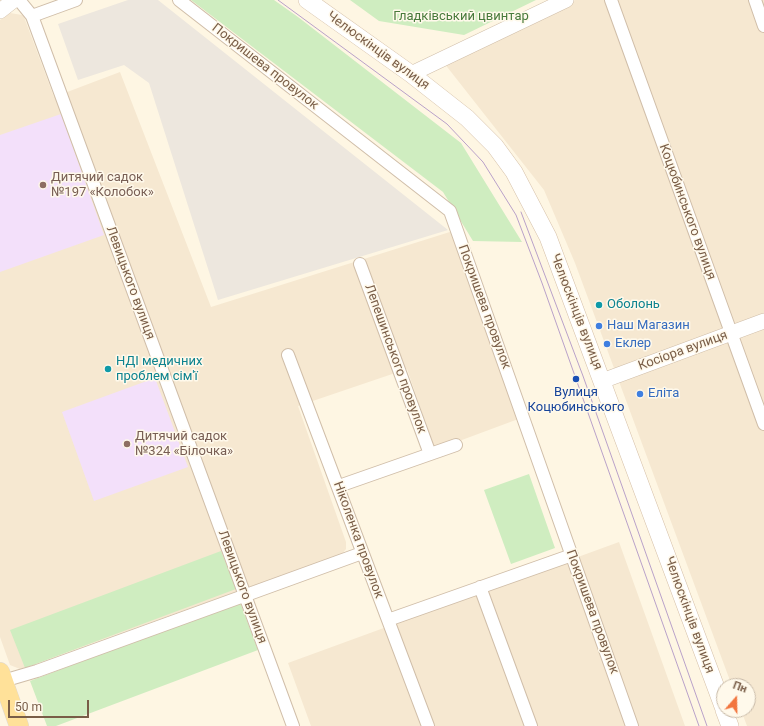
<!DOCTYPE html>
<meta charset="utf-8">
<style>
body{margin:0}
#map{position:relative;width:764px;height:726px;overflow:hidden;background:#fef6e3;font-family:Roboto,sans-serif}
canvas{display:block}
.north{position:absolute;left:716px;top:678px;width:40px;height:40px;box-sizing:border-box;background:#fff9eb;border:1px solid #c9bba9;border-radius:50%;rotate:20deg;font-size:11px;font-weight:700;line-height:16px;text-align:center;color:#795d47}
.north::after{content:'';display:block;margin:auto;width:14px;height:18px;background:#f2753e;clip-path:polygon(50% 0,100% 100%,50% 72%,0 100%)}
.scale{position:absolute;left:8px;top:700px;width:81px;height:18px;box-sizing:border-box;border:2px solid #795d47;border-top:0;padding-left:5px;font-size:12px;line-height:14px;white-space:nowrap;color:#795d47;-webkit-text-stroke:3px #fff9eb;paint-order:stroke}
</style>
<div id="map">
<canvas width="764" height="726"></canvas>
<div class="north">Пн</div>
<div class="scale">50 m</div>
</div>
<script>
const context = document.querySelector('canvas').getContext('2d');
context.lineJoin = 'round';
function fillPath(path, color) {
  context.fillStyle = color;
  context.fill(path, 'evenodd');
}
function strokePath(path, color, width, dash) {
  context.strokeStyle = color;
  context.lineWidth = width;
  context.lineCap = dash ? 'butt' : 'round';
  context.setLineDash(dash || []);
  context.stroke(path);
}
function drawText(font, color, halo, rows, align = 'center') {
  context.font = font + ' Roboto,sans-serif';
  context.lineWidth = 3;
  context.setLineDash([]);
  context.textBaseline = 'middle';
  context.strokeStyle = halo;
  context.fillStyle = color;
  for (const [text, x, y, turn = 0] of rows) {
    context.save();
    context.translate(x, y);
    context.rotate((+turn || 0) * Math.PI / 180);
    context.textAlign = isNaN(turn) ? turn : align;
    if (halo) context.strokeText(text, 0, 0);
    context.fillText(text, 0, 0);
    context.restore();
  }
}
fillPath(new Path2D(`
 M575,0H764V726H747L741,710H748V686H732L575,263L544,190L444,63Z
 M10,13L22,15L24,17L54,97L120,72L211,307L453,231L521,418L435,450L407,369L298,406L346,542V549L342,554L20,669L10,665L0,637V20Z
 M619,542L685,726H311L288,663Z`), '#f6e8d1');
fillPath(new Path2D(`
 M128,0H158L448,230L218,300L149,83L124,65L78,80L58,24Z`), '#ede7de');
fillPath(new Path2D(`
 M61,114L104,235L0,272V135Z
 M155,378L188,467L94,501L62,412Z`), '#f3e0fa');
fillPath(new Path2D(`
 M191,0H274L298,17L461,143L522,242L473,241L443,192Z
 M350,0H536L464,35L379,21Z
 M529,474L555,548L511,564L484,490Z
 M221,551L236,589L25,668L10,630Z
 M240,602L258,650L56,726H47L30,681Z`), '#cfedc0');
const minor = new Path2D(`
 M19,0L32,16L293,726
 M179,0L450,211L632,726
 M611,0L764,424
 M755,0L764,26
 M32,16L76,0
 M360,264L430,454
 M288,355L428,726
 M339,486L456,445
 M480,587L531,726
 M388,620L572,555
 M3,681L37,671L362,553`);
const tertiary = new Path2D(`
 M0,11L14,0
 M411,74L566,0
 M602,381L764,321`);
const secondary = new Path2D(`
 M307,0L411,74L467,118L495,146L514,172L548,237L724,709
 M724,710L730,726`);
const primary = new Path2D(`
 M0,672L19,726`);
strokePath(minor, '#d0bea9', 14);
strokePath(tertiary, '#d0bea9', 16);
strokePath(secondary, '#d6c0a8', 18);
strokePath(primary, '#dfd8d3', 20);
strokePath(minor, '#fff', 12);
strokePath(tertiary, '#fff', 15);
strokePath(secondary, '#fff', 17);
strokePath(primary, '#ffe199', 19);
strokePath(new Path2D(`
 M278,0L447,124L483,162L516,215L542,283L699,726
 M521,212L583,376L707,726`), '#b9a1c9', 1);
for (const [x, y, r, color] of [
 [43,185,4,"#8d6e63"],
 [599,305,4,"#0f9aa8"],
 [599,326,4,"#3f7fe0"],
 [607,344,4,"#3f7fe0"],
 [108,369,4,"#0f9aa8"],
 [576,379,4,"#1a4fb4"],
 [640,394,4,"#3f7fe0"],
 [127,444,4,"#8d6e63"]
]) {
  const dot = new Path2D();
  dot.arc(x, y, r, 0, 2 * Math.PI);
  context.fillStyle = color;
  context.fill(dot);
  strokePath(dot, '#fff9eb', 1.5);
}
drawText('13px', '#487a3b', '#fff9eb', [
 ["Гладківський цвинтар",461,17]
]);
drawText('13px', '#795d47', '#fff9eb', [
 ["Челюскінців вулиця",378,51,36],
 ["Покришева провулок",265,67,38],
 ["Коцюбинського вулиця",687,212,70],
 ["Левицького вулиця",130,283,70],
 ["Покришева провулок",484,307,70],
 ["Челюскінців вулиця",576,312,69],
 ["Косіора вулиця",683,351,-20],
 ["Лепешинського провулок",395,359,70],
 ["Ніколенка провулок",358,540,70],
 ["Левицького вулиця",242,587,70],
 ["Покришева провулок",592,612,70],
 ["Челюскінців вулиця",689,615,70]
]);
drawText('13px', '#785e54', '#fff9eb', [
 ["Дитячий садок",51,178],
 ["№197 «Колобок»",51,193],
 ["Дитячий садок",135,437],
 ["№324 «Білочка»",135,452]
], 'left');
drawText('13px', '#0d838f', '#fff9eb', [
 ["Оболонь",607,305],
 ["НДІ медичних",116,362],
 ["проблем сім'ї",116,377]
], 'left');
drawText('13px', '#366cbe', '#fff9eb', [
 ["Наш Магазин",607,326],
 ["Еклер",615,344],
 ["Еліта",648,394]
], 'left');
drawText('13px', '#164399', '#fff9eb', [
 ["Вулиця",576,393],
 ["Коцюбинського",576,408]
]);
</script>
